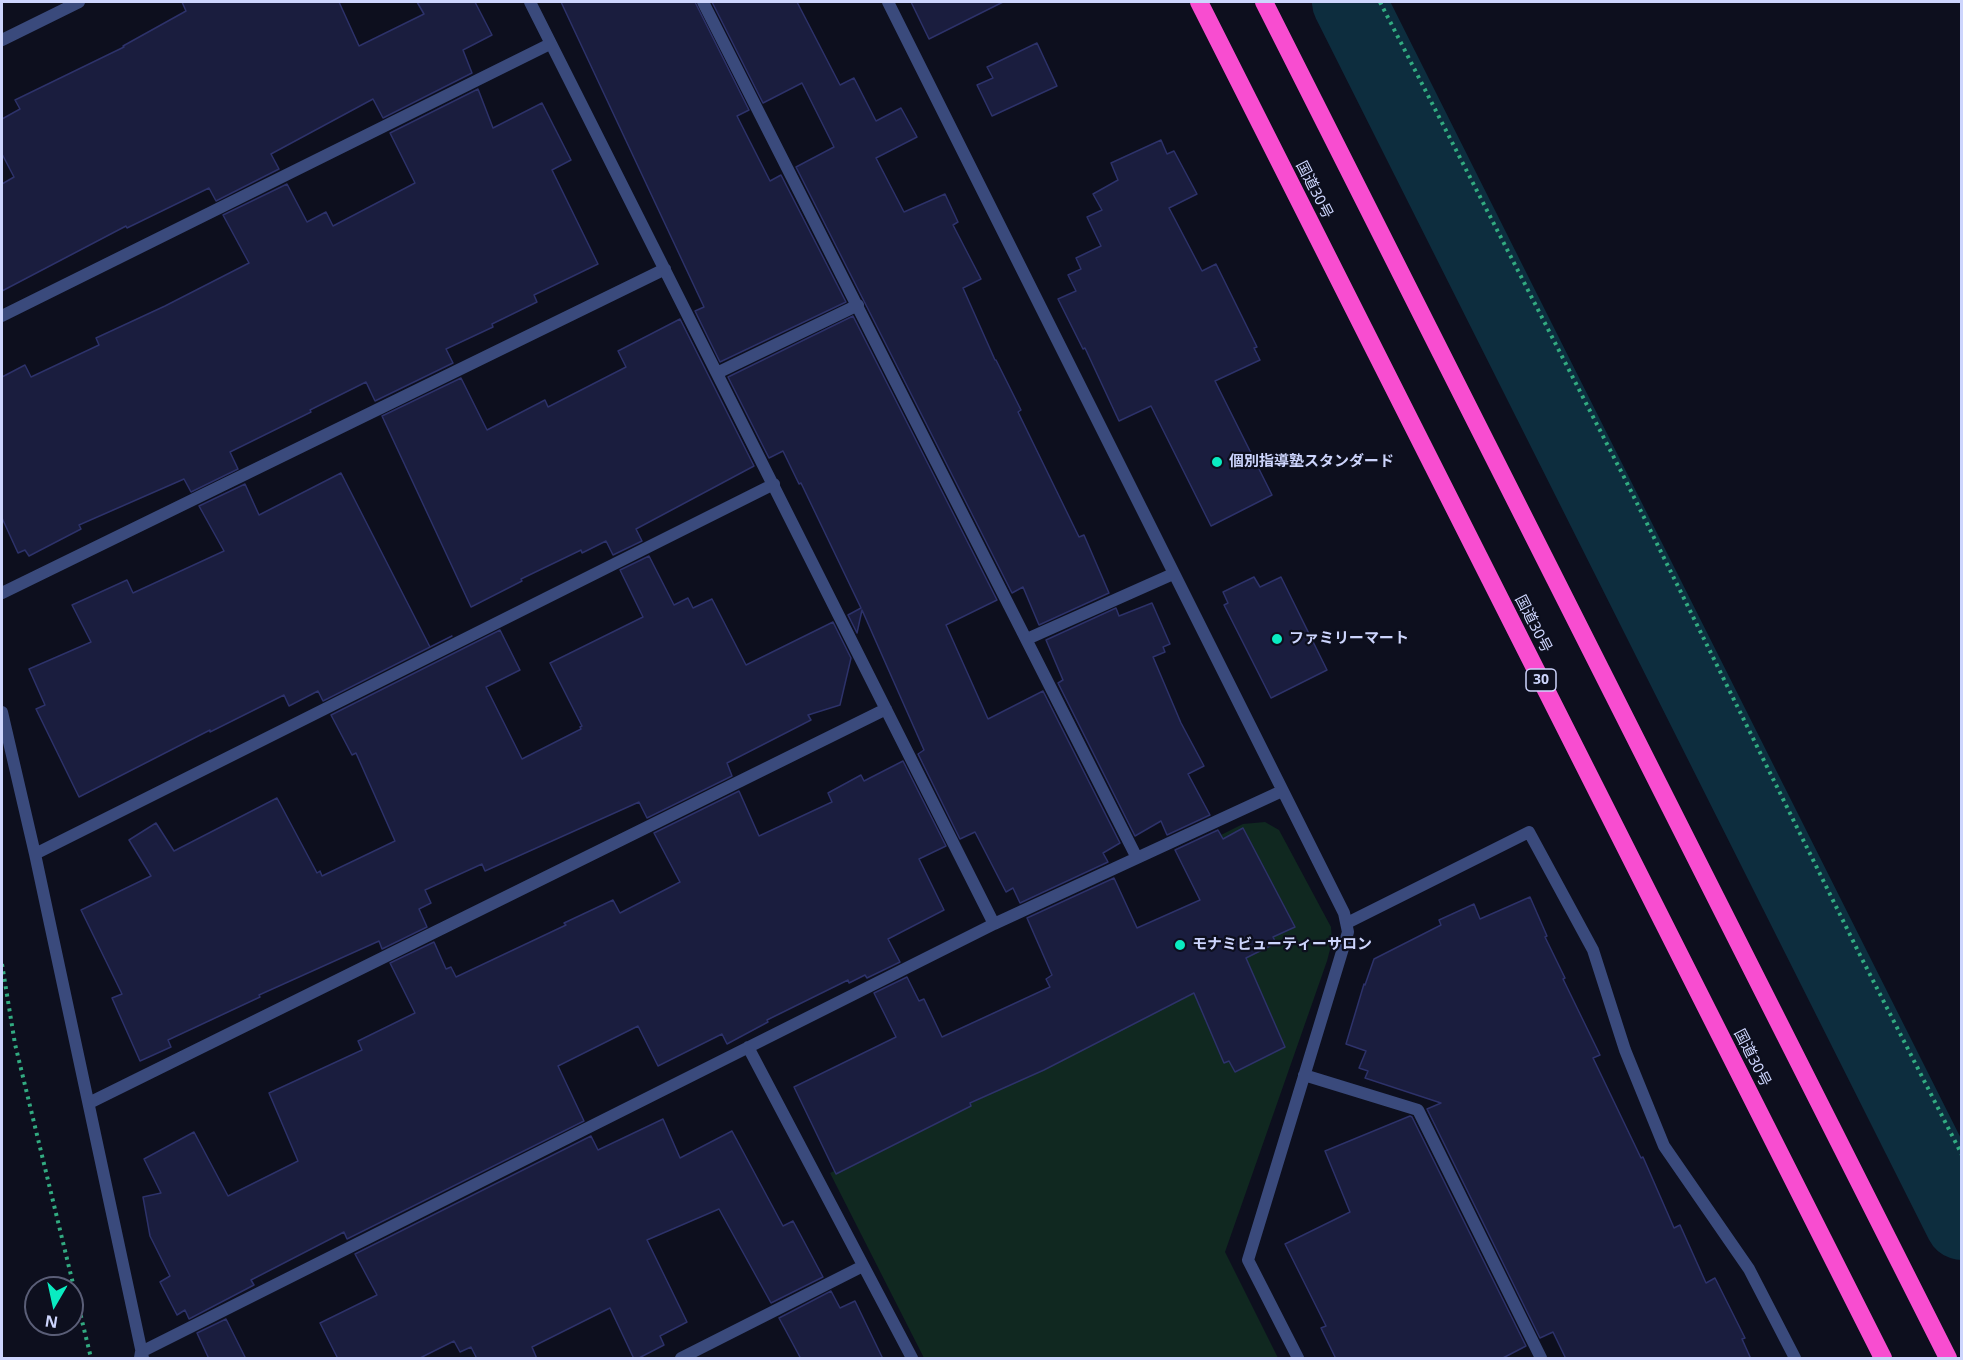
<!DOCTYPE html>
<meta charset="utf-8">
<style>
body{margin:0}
#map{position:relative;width:1963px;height:1360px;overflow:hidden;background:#0d0f1e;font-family:"Noto Sans",sans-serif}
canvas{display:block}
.frame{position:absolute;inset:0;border:3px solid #cdd5fd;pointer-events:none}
.north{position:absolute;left:24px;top:1276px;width:60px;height:60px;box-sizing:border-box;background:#0d0f1e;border:2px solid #5a5e77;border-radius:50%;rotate:189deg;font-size:16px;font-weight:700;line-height:24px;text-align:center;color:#cdd5fd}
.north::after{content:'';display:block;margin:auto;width:21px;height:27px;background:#0aecc1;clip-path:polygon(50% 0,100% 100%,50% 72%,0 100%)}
</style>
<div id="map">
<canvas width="1963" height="1360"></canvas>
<div class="frame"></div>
<div class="north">N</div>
</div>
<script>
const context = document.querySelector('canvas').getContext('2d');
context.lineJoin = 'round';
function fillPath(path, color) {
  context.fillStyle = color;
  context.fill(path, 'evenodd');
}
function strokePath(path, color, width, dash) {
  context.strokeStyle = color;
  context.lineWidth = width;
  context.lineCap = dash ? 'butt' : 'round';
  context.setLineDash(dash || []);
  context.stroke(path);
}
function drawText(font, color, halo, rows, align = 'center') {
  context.font = font + ' "Noto Sans","Noto Sans JP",sans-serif';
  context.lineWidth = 4.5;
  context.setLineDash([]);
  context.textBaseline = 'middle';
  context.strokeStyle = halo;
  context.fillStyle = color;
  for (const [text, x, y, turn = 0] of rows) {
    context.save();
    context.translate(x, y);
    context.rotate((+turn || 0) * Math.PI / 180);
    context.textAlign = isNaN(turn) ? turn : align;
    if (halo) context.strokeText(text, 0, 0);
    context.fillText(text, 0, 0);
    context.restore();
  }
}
fillPath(new Path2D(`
 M1265,822L1279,830L1331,927L1332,942L1327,961L1225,1252L1278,1358H924L830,1173L1249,966L1189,851L1243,824Z`), '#102820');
strokePath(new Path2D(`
 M1349,2L1962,1223`), '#0d2d3e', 74);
const building = new Path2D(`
 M182,2H339L359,46L424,14L417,2H475L492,35L463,50L472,73L383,118L373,99L271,154L279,169L216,201L209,188L127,228L126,226L2,291V184L14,177L2,154V119L20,109L15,100L124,47L123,46L186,11Z
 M561,2H695L749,110L737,116L770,181L781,175L846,302L720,362L695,311L704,307Z
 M712,2H797L840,85L854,78L876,121L901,108L917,137L876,158L904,212L945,194L958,222L953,225L981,279L963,288L995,360H996L1021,410L1018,412L1079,537L1084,535L1109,593L1039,625L1023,587L1012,593L796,167L834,147L802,83L763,103Z
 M911,2H1003L929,39Z
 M1037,43L1057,86L992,116L977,85L993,78L987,67Z
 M478,89L493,128L542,103L571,160L552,170L598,264L534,295L537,302L492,324L493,327L446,349L453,363L375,401L366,382L310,410L311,412L230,452L238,469L191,492L184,479L79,525L81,529L29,556L25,550L18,553L2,518V377L25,365L31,377L99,345L96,338L165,306L249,263L223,215L287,184L307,222L326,212L333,226L415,183L390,133Z
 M1161,140L1167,154L1174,151L1197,194L1169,208L1202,271L1216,264L1257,347L1254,348L1260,360L1215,381L1272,495L1211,526L1151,406L1119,421L1085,348L1083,349L1058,299L1076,291L1068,275L1081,269L1076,258L1101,246L1087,217L1102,210L1093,194L1118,180L1111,163Z
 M853,316L997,600L946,625L988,719L1043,691L1120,843L1103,853L1108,862L1020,903L1013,888L1006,892L975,832L960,839L918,754L924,750L862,610L857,633L848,615L861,608L801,483L799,484L783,451L769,458L728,377Z
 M680,319L754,466L636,529L642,541L613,555L606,541L582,553L581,550L521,579L522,581L471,607L382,416L461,378L487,430L545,400L548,407L626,367L618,351Z
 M341,473L430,647L452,636L323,701L318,691L289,706L284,695L210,732V730L79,797L36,709L45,705L29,669L91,642L72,605L127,580L133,593L224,551L199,506L245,484L259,515Z
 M649,556L674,605L688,598L693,608L712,599L746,665L833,622L851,658L840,705L808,715L811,720L727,763L732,776L647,818L639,802L485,871L482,864L425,890L431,903L419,909L427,927L382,949L379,941L259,995L260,997L168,1040L171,1047L140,1061L112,998L122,994L81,910L151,876L129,840L156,823L174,851L277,798L317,873L320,871L322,876L395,841L356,753L352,755L331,715L500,630L520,670L486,687L522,759L581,729L580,727L582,726L550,663L643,617L620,570Z
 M1254,577L1260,587L1281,577L1327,670L1271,698L1224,605L1228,603L1223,592Z
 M1152,603L1170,644L1163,647L1165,652L1153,657L1181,723L1204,766L1188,774L1210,815L1167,835L1161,821L1135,836L1058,683L1063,680L1046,640L1116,608L1119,616Z
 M903,761L946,846L919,859L944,910L888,939L900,962L867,978L865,975L849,983L848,980L767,1020L768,1022L727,1044L722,1034L658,1066L638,1026L558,1066L584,1121L347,1239L344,1232L251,1280L254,1285L189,1319L185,1310L177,1315L160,1282L170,1276L150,1236L143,1197L161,1193L144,1159L194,1132L228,1196L298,1161L269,1093L362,1050L358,1041L415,1013L390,963L434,942L446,969L451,967L456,977L566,925L564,923L613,900L620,913L680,882L654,833L739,791L759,836L832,802L828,793L861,775L864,781Z
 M1243,828L1295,927L1273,937L1276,943L1246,958L1285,1047L1235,1072L1229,1061L1224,1063L1194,993L1044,1070L970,1103L971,1106L836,1174L794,1087L896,1037L874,993L907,977L919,1001L924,999L942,1037L1050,987L1046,979L1052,975L1027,918L1114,878L1137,928L1200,900L1175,850L1218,830L1223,839Z
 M1530,897L1547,936L1545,937L1565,978L1563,979L1600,1055L1593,1058L1641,1158L1643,1157L1674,1228L1680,1225L1706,1283L1715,1278L1745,1338L1742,1339L1751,1359H1566L1553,1332L1540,1338L1427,1109L1441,1103L1365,1078L1368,1071L1359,1068L1366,1051L1346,1044L1364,984L1365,985L1374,959L1441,925L1439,920L1474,904L1480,919Z
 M1410,1116L1412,1117L1526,1346L1501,1359H1336L1321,1328L1326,1326L1285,1244L1350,1212L1325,1151Z
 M663,1119L680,1158L732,1131L783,1226L793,1221L823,1277L771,1303L719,1209L647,1240L687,1322L660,1336L664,1345L637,1359H634L610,1308L532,1347L537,1359H477L471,1347L460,1352L454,1341L418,1359H338L320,1323L377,1295L355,1254L591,1136L598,1150Z
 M831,1291L840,1308L855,1301L883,1359H801L779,1318Z
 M226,1319L246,1359H209L197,1333Z`);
fillPath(building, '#1a1d3e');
strokePath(building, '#2d326a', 1.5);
strokePath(new Path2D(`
 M1380,2L1626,481L1859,953L1962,1155
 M2,964L15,1044L91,1358`), '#32ab81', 4, [3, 4.5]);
strokePath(new Path2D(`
 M530,2L994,924
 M703,2L1137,858
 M888,2L1344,913L1348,932L1248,1260L1298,1358
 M2,40L79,2
 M2,316L550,44
 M717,373L858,305
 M2,593L665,269
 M1027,639L1173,574
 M2,712L35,854L143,1358
 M35,854L774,484
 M1347,923L1529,832L1593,950L1625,1050L1664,1146L1749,1269L1795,1358
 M748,1047L912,1358
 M1304,1075L1418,1110L1541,1358
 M89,1103L886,709
 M140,1358L141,1352L994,924L1282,791
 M681,1358L863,1266`), '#3a4a7c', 12);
strokePath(new Path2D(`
 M1199,2L1883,1358
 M1264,2L1948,1358`), '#f84dd0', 18);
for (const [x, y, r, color] of [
 [1217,462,6,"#0aecc1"],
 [1277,639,6,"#0aecc1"],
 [1180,945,6,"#0aecc1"]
]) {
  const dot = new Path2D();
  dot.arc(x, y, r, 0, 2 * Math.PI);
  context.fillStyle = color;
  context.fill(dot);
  strokePath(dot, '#0d0f1e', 2);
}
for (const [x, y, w] of [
 [1541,680,30]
]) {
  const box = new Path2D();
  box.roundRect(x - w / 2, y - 11, w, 22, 4.5);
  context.fillStyle = '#0d0f1e';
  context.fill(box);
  strokePath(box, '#cdd5fd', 1.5);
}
drawText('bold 14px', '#cdd5fd', null, [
 ["30",1541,680]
]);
drawText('15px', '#cdd5fd', '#0d0f1e', [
 ["国道30号",1314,190,63],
 ["国道30号",1533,624,63],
 ["国道30号",1752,1058,63]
]);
drawText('bold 15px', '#cdd5fd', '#0d0f1e', [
 ["個別指導塾スタンダード",1229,462],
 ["ファミリーマート",1289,639],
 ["モナミビューティーサロン",1192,945]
], 'left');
</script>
